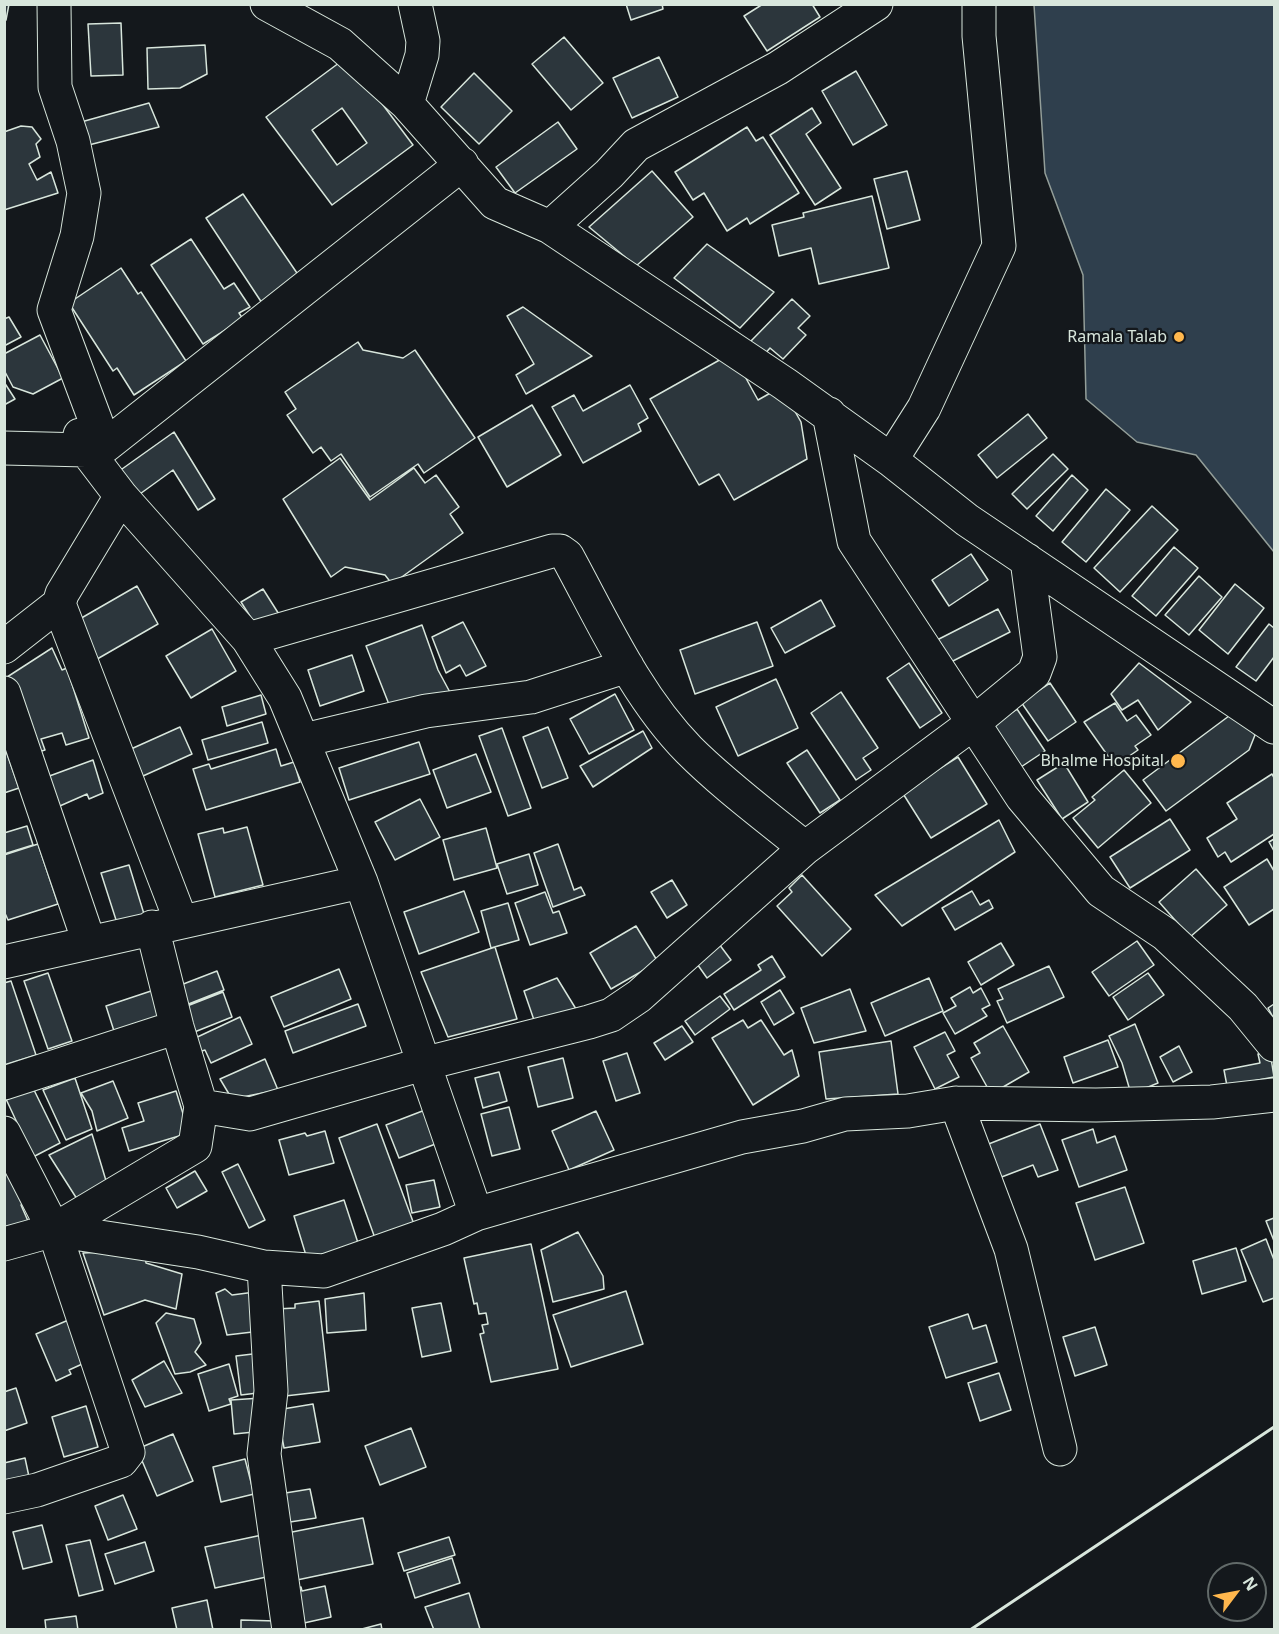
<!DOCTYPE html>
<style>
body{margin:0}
#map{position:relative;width:1279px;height:1634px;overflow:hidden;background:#14181c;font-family:"Noto Sans",sans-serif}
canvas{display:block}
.frame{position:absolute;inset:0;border:6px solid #d8e6dc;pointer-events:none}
.north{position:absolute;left:1207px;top:1562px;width:60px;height:60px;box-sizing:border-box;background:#14181c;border:2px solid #626a69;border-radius:50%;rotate:58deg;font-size:16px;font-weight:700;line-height:24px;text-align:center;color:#d8e6dc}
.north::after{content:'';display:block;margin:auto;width:21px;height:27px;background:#ffb74d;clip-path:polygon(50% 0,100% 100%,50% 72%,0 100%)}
</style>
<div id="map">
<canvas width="1279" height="1634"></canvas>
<div class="frame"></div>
<div class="north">N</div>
</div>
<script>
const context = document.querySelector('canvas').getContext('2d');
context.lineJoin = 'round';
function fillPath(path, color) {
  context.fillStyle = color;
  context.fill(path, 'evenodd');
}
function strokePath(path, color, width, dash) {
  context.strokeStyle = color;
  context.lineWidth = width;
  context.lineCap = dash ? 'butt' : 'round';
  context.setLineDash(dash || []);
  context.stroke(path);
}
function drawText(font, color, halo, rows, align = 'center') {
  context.font = font + ' "Noto Sans",sans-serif';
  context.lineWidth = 4.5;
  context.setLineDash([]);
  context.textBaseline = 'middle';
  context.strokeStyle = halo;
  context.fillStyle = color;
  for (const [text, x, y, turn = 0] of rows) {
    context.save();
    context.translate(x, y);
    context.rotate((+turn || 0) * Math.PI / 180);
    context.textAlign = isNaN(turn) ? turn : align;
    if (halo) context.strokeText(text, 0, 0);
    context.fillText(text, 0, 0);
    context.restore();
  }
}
const water = new Path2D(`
 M1034,5H1274V552L1196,455L1137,442L1086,399L1083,275L1045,173Z`);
fillPath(water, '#2f3f4d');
strokePath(water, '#939e99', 1.5);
const building = new Path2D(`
 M4,4H9L6,20H4Z
 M626,4H662L663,9L631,20Z
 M763,4H812L820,17L767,51L744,16Z
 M121,23L123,75L91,76L88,24Z
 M564,37L603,83L571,110L532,64Z
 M205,45L207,74L180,88L148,89L147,48Z
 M347,57L413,145L332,205L266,117ZM342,108L367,143L337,165L312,130Z
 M659,57L678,97L632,118L613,78Z
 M856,71L887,125L853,145L822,91Z
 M474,73L512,111L479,144L441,107Z
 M149,103L159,127L81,147L74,124Z
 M812,108L821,123L806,134L841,188L815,205L770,135Z
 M558,122L577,149L515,193L496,167Z
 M21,126L32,127L41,139L36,144L40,157L29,164L37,180L51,172L58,193L4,210V132Z
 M747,127L756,141L763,137L799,193L750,224L747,218L727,231L704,193L693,200L675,172Z
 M652,171L693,217L636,266L589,227Z
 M907,171L920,220L887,229L874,179Z
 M243,194L299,276L262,303L206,218Z
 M872,196L889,268L819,284L811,248L779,256L772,225L804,217L803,213Z
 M191,239L224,289L234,283L250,307L239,313L243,319L203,344L151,265Z
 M707,244L774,292L740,328L674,278Z
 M121,268L138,294L141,292L186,361L134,395L117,368L113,371L69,303Z
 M792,299L810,316L798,328L806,335L783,359L770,348L764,355L750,342Z
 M523,307L592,356L526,394L516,375L534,364L507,316Z
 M9,317L21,337L4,346V319Z
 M40,335L63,378L33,394L13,387L4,370V354Z
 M358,342L363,350L403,358L415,350L475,438L424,473L418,464L370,497L341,454L331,461L321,447L313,453L287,415L296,409L285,392Z
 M732,353L758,400L781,387L801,422L807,459L734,500L719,474L699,485L650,399Z
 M4,382L15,399L4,405Z
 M630,385L648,418L638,424L641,431L583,463L552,407L574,395L583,411Z
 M532,405L561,455L507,487L478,437Z
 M1028,414L1047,438L997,478L978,455Z
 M174,432L215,499L198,510L173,470L133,499L115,474Z
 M1053,454L1068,469L1027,509L1012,494Z
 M340,458L370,500L414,468L425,483L436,475L459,507L450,514L463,533L392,584L385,575L345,567L331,577L283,499Z
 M1072,475L1088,490L1053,531L1036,516Z
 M1106,489L1130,510L1086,562L1062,542Z
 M1152,506L1178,530L1120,592L1094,568Z
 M1174,547L1198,568L1156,616L1132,596Z
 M971,554L988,580L949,606L932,580Z
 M1199,576L1222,597L1189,635L1165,615Z
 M1235,584L1264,608L1228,654L1199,630Z
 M137,586L158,624L92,662L71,624Z
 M263,589L282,619L260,632L241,602Z
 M821,600L835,626L785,653L771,628Z
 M998,609L1010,632L949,663L937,640Z
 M463,622L486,666L466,676L460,665L446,673L432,637Z
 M757,622L773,666L695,694L680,650Z
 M1269,624L1274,628V657L1256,681L1236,667Z
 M422,625L438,670L452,696L390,707L366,646Z
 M212,629L236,671L191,698L166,656Z
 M52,648L62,670L67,668L89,738L66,745L62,733L41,739L45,750L28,755L4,679Z
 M352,655L364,691L320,706L308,670Z
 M909,663L942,713L920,728L887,678Z
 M1139,663L1191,702L1158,730L1138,700L1122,710L1111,694Z
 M776,679L798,728L738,756L716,707Z
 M1050,683L1076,722L1048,741L1021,702Z
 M841,692L878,748L863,758L871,770L856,780L811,713Z
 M615,694L634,730L589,754L570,719Z
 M261,695L266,714L227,726L222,707Z
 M1115,703L1127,721L1136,715L1151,735L1135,746L1138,750L1115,766L1084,722Z
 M1017,709L1045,751L1015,771L986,729Z
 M1237,710L1255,735L1249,750L1166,811L1143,780Z
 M262,722L268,743L208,760L202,740Z
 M180,727L192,754L143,776L131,749Z
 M548,727L568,778L542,788L523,737Z
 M502,728L531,808L508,816L479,736Z
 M643,731L652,748L593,787L580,766Z
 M419,742L430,774L349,800L339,768Z
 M4,745L19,788L4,793Z
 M276,749L281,766L294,762L300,782L206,810L193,769L209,764L211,769Z
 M807,750L840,800L820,813L787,763Z
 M476,754L491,792L447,808L433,770Z
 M958,757L987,804L931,838L902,792Z
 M93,760L103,793L89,799L87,794L53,809L44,778Z
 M1064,763L1088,802L1062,819L1037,780Z
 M1124,770L1151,803L1098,848L1073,818L1095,800L1092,797Z
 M1272,774L1274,778V834L1231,862L1225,852L1218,857L1207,838L1237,819L1227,803Z
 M420,799L440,837L395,860L375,822Z
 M1170,819L1190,850L1130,888L1110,857Z
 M999,820L1015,852L902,926L875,895Z
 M27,826L33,845L4,854V833Z
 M247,827L263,885L215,897L198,834L223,828L224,833Z
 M486,828L497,868L454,880L443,840Z
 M1274,839V851L1269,842Z
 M38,844L58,904L8,920L4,911V855Z
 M558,844L574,890L581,887L585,895L553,907L534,853Z
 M529,854L538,885L507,894L497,864Z
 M1267,859L1274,871V909L1249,925L1224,887Z
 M129,865L144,914L117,923L101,873Z
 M1196,869L1227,905L1190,937L1159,902Z
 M802,875L851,929L822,956L777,906L792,892L789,888Z
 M672,880L687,905L667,918L651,892Z
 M464,891L479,932L419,954L404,912Z
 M972,891L980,905L989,900L993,908L955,930L942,908Z
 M545,892L553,913L559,911L567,933L530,945L515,903Z
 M508,903L519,940L491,948L481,911Z
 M636,926L658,962L611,989L590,953Z
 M1137,941L1154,965L1109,996L1092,972Z
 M1001,943L1014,965L981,985L968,962Z
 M719,944L731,960L707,978L695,961Z
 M495,947L517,1019L448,1037L421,972Z
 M772,956L785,977L734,1010L724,994L761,970L758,965Z
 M1049,966L1064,997L1007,1023L997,1001L1003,999L998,989Z
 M339,969L351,999L284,1027L271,997Z
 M217,971L224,990L181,1007L173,988Z
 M48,973L72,1041L48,1049L24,981Z
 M1148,973L1164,995L1128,1020L1113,997Z
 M557,978L576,1009L535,1023L524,991Z
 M929,978L943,1011L885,1036L871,1003Z
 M11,981L36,1055L4,1065V983Z
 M970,987L973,993L981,988L990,1005L982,1009L987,1016L955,1034L943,1013L956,1006L951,998Z
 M850,989L866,1031L814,1043L801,1008Z
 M154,990L164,1020L151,1025L149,1019L114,1031L106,1006Z
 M780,990L794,1013L774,1025L761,1002Z
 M223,992L232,1017L192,1033L182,1008Z
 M720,996L730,1009L695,1035L685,1021Z
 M358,1004L366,1026L293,1053L285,1031Z
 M1274,1004V1019L1268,1008Z
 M240,1017L252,1044L211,1063L205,1050L196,1053L191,1040Z
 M743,1020L748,1028L761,1020L784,1055L792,1050L799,1076L753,1105L712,1038Z
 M1135,1024L1158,1083L1131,1094L1122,1063L1109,1036Z
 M682,1026L693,1042L665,1060L654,1043Z
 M1003,1026L1029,1072L991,1094L971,1058L980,1053L974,1043Z
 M945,1032L955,1051L947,1055L959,1077L935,1089L914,1047Z
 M1108,1040L1118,1067L1073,1083L1064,1057Z
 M891,1041L898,1094L826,1099L819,1052Z
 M1179,1046L1192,1072L1173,1082L1160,1057Z
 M1270,1052L1274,1077L1227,1086L1224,1070L1260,1063L1258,1054Z
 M627,1053L640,1093L616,1101L603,1061Z
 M563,1058L573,1098L538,1107L528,1067Z
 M265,1059L278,1090L232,1099L220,1079Z
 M499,1072L507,1101L483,1108L475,1078Z
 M75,1078L92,1129L66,1140L43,1090Z
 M113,1081L128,1118L97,1131L92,1111L81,1093Z
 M34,1090L60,1143L33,1157L6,1099Z
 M176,1091L189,1133L129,1151L122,1128L144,1121L138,1103Z
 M509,1107L520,1149L492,1156L481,1114Z
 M425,1110L438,1143L399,1158L386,1125Z
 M596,1111L614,1150L569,1170L552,1131Z
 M377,1124L415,1227L376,1241L339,1138Z
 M1040,1124L1058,1170L1038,1177L1033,1165L999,1178L986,1145Z
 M1093,1129L1097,1143L1115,1136L1127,1170L1079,1187L1062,1140Z
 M325,1131L334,1163L289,1175L279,1140L305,1133L307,1136Z
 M92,1134L107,1184L77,1199L49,1155Z
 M4,1161L26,1203L21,1205L28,1221L4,1230Z
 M238,1164L265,1220L249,1228L222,1172Z
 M195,1171L207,1191L177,1208L166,1188Z
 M434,1180L440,1207L412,1213L406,1185Z
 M1125,1187L1144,1243L1095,1260L1076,1203Z
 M344,1200L359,1246L308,1262L294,1216Z
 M1274,1218V1241L1266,1221Z
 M578,1232L603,1276L604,1289L553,1302L541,1250Z
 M1266,1239L1274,1260V1298L1263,1302L1241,1250Z
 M531,1244L558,1369L491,1382L480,1334L484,1333L482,1325L488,1324L486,1313L479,1314L477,1303L474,1304L464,1258Z
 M1236,1248L1246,1281L1202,1294L1193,1261Z
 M144,1250L146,1263L182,1274L176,1309L145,1300L104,1315L83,1253Z
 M225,1289L232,1295L255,1292L261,1331L227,1335L216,1293Z
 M626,1291L643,1344L571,1367L553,1315Z
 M364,1293L366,1330L327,1333L325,1299Z
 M319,1301L329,1391L285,1396L276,1309L295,1308V1304Z
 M441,1303L451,1351L422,1357L412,1308Z
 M166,1313L194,1319L201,1343L195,1352L206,1365L190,1372L175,1374L156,1323Z
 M968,1314L973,1329L986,1325L997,1362L946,1378L929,1327Z
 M73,1318L91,1360L69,1370L71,1374L56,1381L36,1334Z
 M1095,1327L1107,1365L1075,1376L1063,1337Z
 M261,1353L266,1392L241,1395L236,1356Z
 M164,1361L182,1393L145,1407L132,1380Z
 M229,1364L238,1396L229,1399L231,1404L209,1411L198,1374Z
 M999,1373L1011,1410L980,1421L968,1383Z
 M16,1388L27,1423L4,1431V1392Z
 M261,1398L264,1431L234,1434L231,1400Z
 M313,1404L320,1442L284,1448L277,1410Z
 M86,1406L98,1447L64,1457L52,1417Z
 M411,1428L426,1467L380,1485L365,1446Z
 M173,1434L193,1481L157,1496L137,1449Z
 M25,1458L31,1486L4,1492V1463Z
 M245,1459L254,1494L221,1502L213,1467Z
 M310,1489L316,1518L277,1524L273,1495Z
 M123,1495L137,1529L108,1540L95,1506Z
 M363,1518L373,1564L297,1580L287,1533Z
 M42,1525L52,1562L23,1569L13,1532Z
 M262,1535L271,1576L215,1588L205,1547Z
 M449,1537L455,1555L404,1571L398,1553Z
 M90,1540L103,1590L79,1596L66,1545Z
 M145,1542L154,1571L115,1584L105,1554Z
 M452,1558L460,1583L415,1598L407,1573Z
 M325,1586L331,1617L295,1625L287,1590L301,1587L302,1591Z
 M469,1593L480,1629L434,1630L425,1607Z
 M207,1600L213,1630H177L172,1608Z
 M76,1616L78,1630H46L45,1620Z
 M241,1620L276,1621V1630H241Z
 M381,1624L382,1630H358Z`);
fillPath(building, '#2c363c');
strokePath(building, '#d8e6dc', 1.5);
const minor = new Path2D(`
 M54,4L55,87L73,141L84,193L77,236L54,310L105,446
 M267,4L340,44L407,104L495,203L550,227L785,384L891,460L967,520L1274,727
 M407,104L422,55L423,41L415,4
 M550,227L609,174L636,145L778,68L876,4
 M829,414L854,541L1022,797L1101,891L1165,934L1243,1007L1274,1045
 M85,446L80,435L105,446L462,164
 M4,448L86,450L121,496L248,639L285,698L361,882L476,1214L443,1229L324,1271L264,1267L198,1252L54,1230
 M891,460L924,408L999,246L979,36V4
 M59,604L181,921
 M248,639L552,551H560L567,556C603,622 636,696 689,750C725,786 766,816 805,848
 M4,647L59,604L62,594L121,496
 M4,693L89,942
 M304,740L426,711L531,697L627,666
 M152,927L177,1027L201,1106
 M4,962L361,882
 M4,1083L177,1027
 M956,1103L1011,1249L1060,1449
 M4,1133L54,1230L128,1452L121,1461L37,1490L4,1497
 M476,1214L742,1137L803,1126L845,1114L908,1111L956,1103L1096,1105L1212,1102L1274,1095
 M4,1244L54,1230L195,1146L201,1106L250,1114L423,1064L589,1022L611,1015L639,996L805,848L972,724L1034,673L1040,657L1027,560
 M264,1267L271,1391L264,1454L289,1630`);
strokePath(minor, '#d8e6dc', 35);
strokePath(minor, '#14181c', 33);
strokePath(new Path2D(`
 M970,1630L1274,1427`), '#d8e6dc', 3);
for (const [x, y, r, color] of [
 [1179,337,6,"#ffb74d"],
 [1178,761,8,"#ffb74d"]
]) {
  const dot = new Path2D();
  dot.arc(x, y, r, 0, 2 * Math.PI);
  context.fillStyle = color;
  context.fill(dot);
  strokePath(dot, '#14181c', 2);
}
drawText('16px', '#d8e6dc', '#14181c', [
 ["Ramala Talab",1167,337],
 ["Bhalme Hospital",1164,761]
], 'right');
</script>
